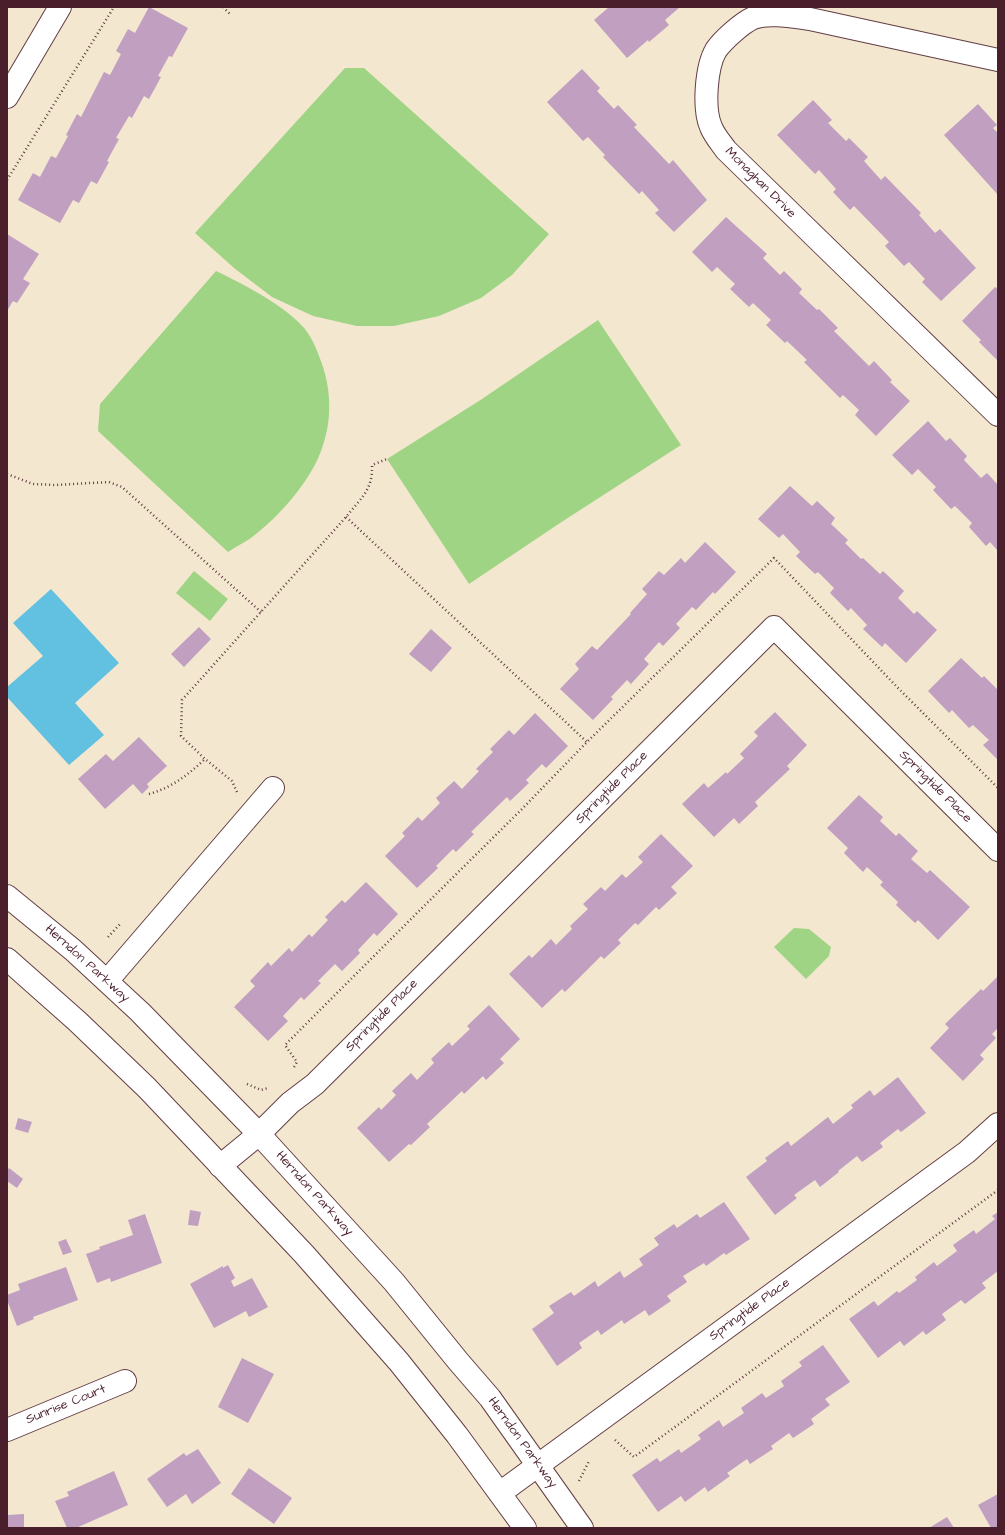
<!DOCTYPE html>
<style>
body{margin:0}
#map{position:relative;width:1005px;height:1535px;overflow:hidden;background:#f3e7cf;font-family:"Architects Daughter",sans-serif}
canvas{display:block}
.frame{position:absolute;inset:0;border:8px solid #4a1f2b;pointer-events:none}
</style>
<div id="map">
<canvas width="1005" height="1535"></canvas>
<div class="frame"></div>
</div>
<script>
const context = document.querySelector('canvas').getContext('2d');
context.lineJoin = 'round';
function fillPath(path, color) {
  context.fillStyle = color;
  context.fill(path, 'evenodd');
}
function strokePath(path, color, width, dash) {
  context.strokeStyle = color;
  context.lineWidth = width;
  context.lineCap = dash ? 'butt' : 'round';
  context.setLineDash(dash || []);
  context.stroke(path);
}
function drawText(font, color, halo, rows, align = 'center') {
  context.font = font + ' "Architects Daughter",sans-serif';
  context.lineWidth = 3;
  context.setLineDash([]);
  context.textBaseline = 'middle';
  context.strokeStyle = halo;
  context.fillStyle = color;
  for (const [text, x, y, turn = 0] of rows) {
    context.save();
    context.translate(x, y);
    context.rotate((+turn || 0) * Math.PI / 180);
    context.textAlign = isNaN(turn) ? turn : align;
    if (halo) context.strokeText(text, 0, 0);
    context.fillText(text, 0, 0);
    context.restore();
  }
}
fillPath(new Path2D(`
 M345,68H364L549,234L512,275L481,298L439,316L394,326H357L313,316L272,297L234,268L195,233Z
 M216,271C243,284 286,306 305,329C313,339 318,353 322,364C331,389 332,420 323,445C313,479 279,517 251,538C244,543 235,547 228,552L98,431L100,404Z
 M598,320L681,445L560,523L469,584L387,459L482,399Z
 M194,571L228,599L210,621L176,593Z
 M794,928L809,929L831,947L829,956L806,979L774,947Z`), '#a0d485');
fillPath(new Path2D(`
 M51,589L119,663L75,703L104,735L69,765L7,697V687L43,656L13,623Z`), '#62c0e0');
fillPath(new Path2D(`
 M149,7L188,28L172,57L169,56L158,76L161,77L149,99L144,96L132,118L129,116L116,138L119,139L107,161L109,162L97,184L91,181L79,203L73,200L60,223L18,200L33,173L40,177L51,156L56,158L68,136L66,135L77,114L81,117L104,72L110,75L121,54L116,51L128,29L135,33Z
 M609,7L619,8L621,7H680L665,20L669,25L649,42L648,40L627,58L594,20Z
 M582,69L600,88L597,91L614,109L618,105L637,125L634,127L669,164L673,160L707,200L674,232L655,213L659,210L642,191L639,194L603,157L605,155L588,137L583,141L547,102Z
 M813,100L832,120L828,123L846,141L849,138L868,157L864,161L881,180L885,176L921,213L919,215L935,233L940,229L976,268L941,301L922,282L925,279L909,262L904,266L885,246L889,242L854,206L850,210L833,192L836,189L819,170L815,174L777,135Z
 M978,104L997,125L993,128L998,133V195L944,135Z
 M726,217L767,254L763,258L780,275L784,271L802,289L799,293L817,310L819,309L838,328L834,331L869,366L874,361L892,380L890,382L910,401L876,436L855,415L859,410L843,395L840,398L804,362L807,360L787,341L785,343L766,325L771,320L753,303L749,307L730,289L735,284L717,267L712,272L692,252Z
 M7,234L39,254L23,279L30,283L17,303L13,301L7,311Z
 M995,287L998,289V361L979,342L981,340L962,321Z
 M928,421L946,441L950,438L967,456L964,460L981,478L987,473L998,485V551L990,542L986,546L969,527L972,523L955,506L951,509L933,490L936,487L918,469L912,475L892,455Z
 M790,486L812,506L817,501L835,518L831,524L848,540L845,543L861,559L863,558L880,574L883,571L904,591L898,598L914,614L917,611L937,630L906,663L885,643L882,647L863,629L867,625L851,608L848,611L830,593L834,588L818,572L815,574L796,556L800,552L783,534L779,538L758,519Z
 M705,542L736,572L715,594L713,592L696,610L692,607L676,624L680,628L663,646L659,642L644,659L649,664L631,684L627,680L611,697L613,699L593,720L560,689L579,669L575,664L592,646L597,650L631,614L630,613L647,594L642,589L659,571L664,575L681,558L685,563Z
 M199,627L211,639L184,667L171,654Z
 M431,629L452,648L431,672L409,654Z
 M961,658L982,678L984,676L998,690V760L983,745L989,740L973,725L969,728L952,710L949,713L928,691Z
 M775,712L807,745L787,766L790,769L755,802L758,806L739,824L734,818L714,837L682,804L704,783L708,788L726,772L727,774L744,758L740,754L758,736L754,732Z
 M535,713L568,746L546,768L542,764L526,780L529,783L510,801L507,797L471,832L474,834L456,852L453,849L436,866L438,868L417,888L385,856L405,836L402,833L418,817L422,821L440,803L436,798L454,781L462,789L479,771L476,769L493,752L490,749L509,730L514,735Z
 M139,737L167,766L147,784L149,787L142,794L133,784L105,809L78,779L106,754L113,761Z
 M859,795L883,817L880,821L896,836L899,833L918,851L911,859L927,873L930,870L970,907L938,940L918,920L915,923L896,905L898,902L880,885L883,882L867,867L863,872L844,853L848,848L827,828Z
 M661,834L693,866L671,887L677,893L659,910L656,907L638,925L635,923L618,940L621,943L604,959L601,956L565,992L562,989L542,1008L509,974L529,955L532,958L551,939L556,945L572,929L570,926L588,909L583,904L601,887L605,891L622,874L626,878L643,862L638,857Z
 M366,882L398,914L377,936L374,933L358,950L360,953L342,971L335,964L318,981L321,983L304,1000L301,997L283,1016L288,1021L268,1041L234,1007L255,986L250,981L268,962L271,966L289,948L292,952L309,934L312,937L328,920L325,917L342,900L345,903Z
 M998,976V1028L992,1034L996,1038L980,1055L984,1059L963,1081L930,1048L949,1028L945,1024L981,989L983,991Z
 M489,1005L520,1039L500,1059L504,1063L486,1080L483,1076L464,1094L462,1091L427,1124L430,1127L411,1145L409,1144L389,1162L357,1128L379,1107L381,1110L396,1095L392,1091L411,1073L417,1080L434,1063L431,1059L449,1042L452,1046L470,1029L467,1026Z
 M898,1077L926,1113L901,1132L898,1129L880,1143L883,1147L862,1162L857,1156L838,1171L839,1172L820,1187L815,1180L794,1195L797,1198L775,1215L746,1177L767,1161L765,1158L788,1141L791,1146L828,1117L833,1124L853,1108L851,1105L870,1090L874,1096Z
 M18,1118L32,1122L28,1133L15,1129Z
 M9,1168L23,1179L17,1188L7,1181V1171Z
 M724,1202L750,1239L726,1255L724,1253L706,1266L704,1263L683,1276L687,1282L667,1296L671,1301L649,1316L645,1310L624,1324L622,1320L601,1335L598,1330L579,1343L582,1348L557,1366L532,1329L554,1313L549,1306L571,1292L574,1296L595,1281L598,1287L620,1271L624,1278L643,1265L639,1259L659,1245L654,1238L674,1224L677,1228L697,1214L700,1218Z
 M190,1210L201,1212L198,1226L188,1225Z
 M998,1212V1271L982,1283L986,1288L965,1304L961,1300L942,1314L946,1320L926,1335L923,1331L904,1346L900,1341L878,1358L849,1319L874,1301L878,1306L897,1291L899,1293L917,1280L915,1277L934,1262L937,1266L957,1251L953,1245L974,1230L976,1234L995,1219L992,1216Z
 M145,1214L162,1263L111,1282L110,1278L97,1283L86,1254L100,1249L99,1247L133,1235L128,1220Z
 M66,1239L72,1252L63,1255L58,1242Z
 M228,1265L235,1278L231,1281L234,1287L252,1278L268,1307L249,1317L246,1311L214,1328L190,1284L223,1266V1268Z
 M66,1267L78,1300L33,1317L34,1319L17,1326L7,1300V1295L20,1290L18,1284Z
 M823,1345L850,1382L825,1399L830,1405L811,1419L814,1424L793,1438L789,1433L771,1446L773,1449L750,1464L747,1459L727,1473L730,1476L708,1492L705,1487L685,1502L681,1496L658,1512L632,1475L657,1458L660,1462L679,1449L681,1453L701,1439L698,1435L719,1420L723,1427L744,1413L741,1408L762,1393L766,1398L784,1386L781,1381L802,1366L799,1362Z
 M242,1358L274,1374L248,1423L218,1407Z
 M198,1449L221,1483L192,1504L186,1494L167,1507L147,1479L184,1453L186,1456Z
 M249,1468L292,1498L274,1524L231,1494Z
 M114,1471L128,1505L76,1528H67L55,1501L69,1496L67,1492Z
 M998,1494V1527L991,1528L978,1505Z
 M24,1514V1528H7V1515Z
 M947,1517L954,1528H929Z`), '#c09fc1');
const minor = new Path2D(`
 M998,60L810,19C794,17 769,12 753,18C742,23 723,40 716,50C706,67 703,109 711,127C714,135 721,143 726,150L998,415
 M7,97L60,7
 M107,981L273,788
 M220,1166L259,1134L290,1103L315,1084L774,627L998,850
 M7,1430L125,1381
 M500,1493L967,1152L998,1124`);
const major = new Path2D(`
 M7,896L73,950L140,1012L259,1134L394,1282L458,1361L490,1398L582,1528
 M7,959L77,1021L147,1088L304,1254L399,1362L457,1435L525,1528`);
strokePath(minor, '#633d44', 24);
strokePath(major, '#633d44', 24);
strokePath(new Path2D(`
 M223,7L231,15
 M7,180L114,7
 M7,474L33,484L55,485L109,482L122,487L261,612
 M346,517L587,742
 M237,792L232,781L205,759L181,736L182,700L346,517C361,498 373,490 372,465L387,459
 M149,794C171,788 188,775 205,759
 M108,937L121,923
 M294,1067L297,1062L285,1045L418,912L520,811L587,742L774,558L898,688L998,788
 M247,1084L261,1090L268,1088
 M615,1440L634,1457L998,1190
 M579,1481L589,1461`), '#633d44', 2.5, [1, 3]);
strokePath(minor, '#fff', 22);
strokePath(major, '#fff', 22);
drawText('13px', '#4a1f2b', '#fff', [
 ["Monaghan Drive",760,183,45],
 ["Springtide Place",935,787,45],
 ["Springtide Place",612,788,-45],
 ["Herndon Parkway",87,964,42],
 ["Springtide Place",382,1016,-45],
 ["Herndon Parkway",314,1194,48],
 ["Springtide Place",750,1310,-36],
 ["Sunrise Court",66,1405,-22],
 ["Herndon Parkway",522,1443,54]
]);
</script>
